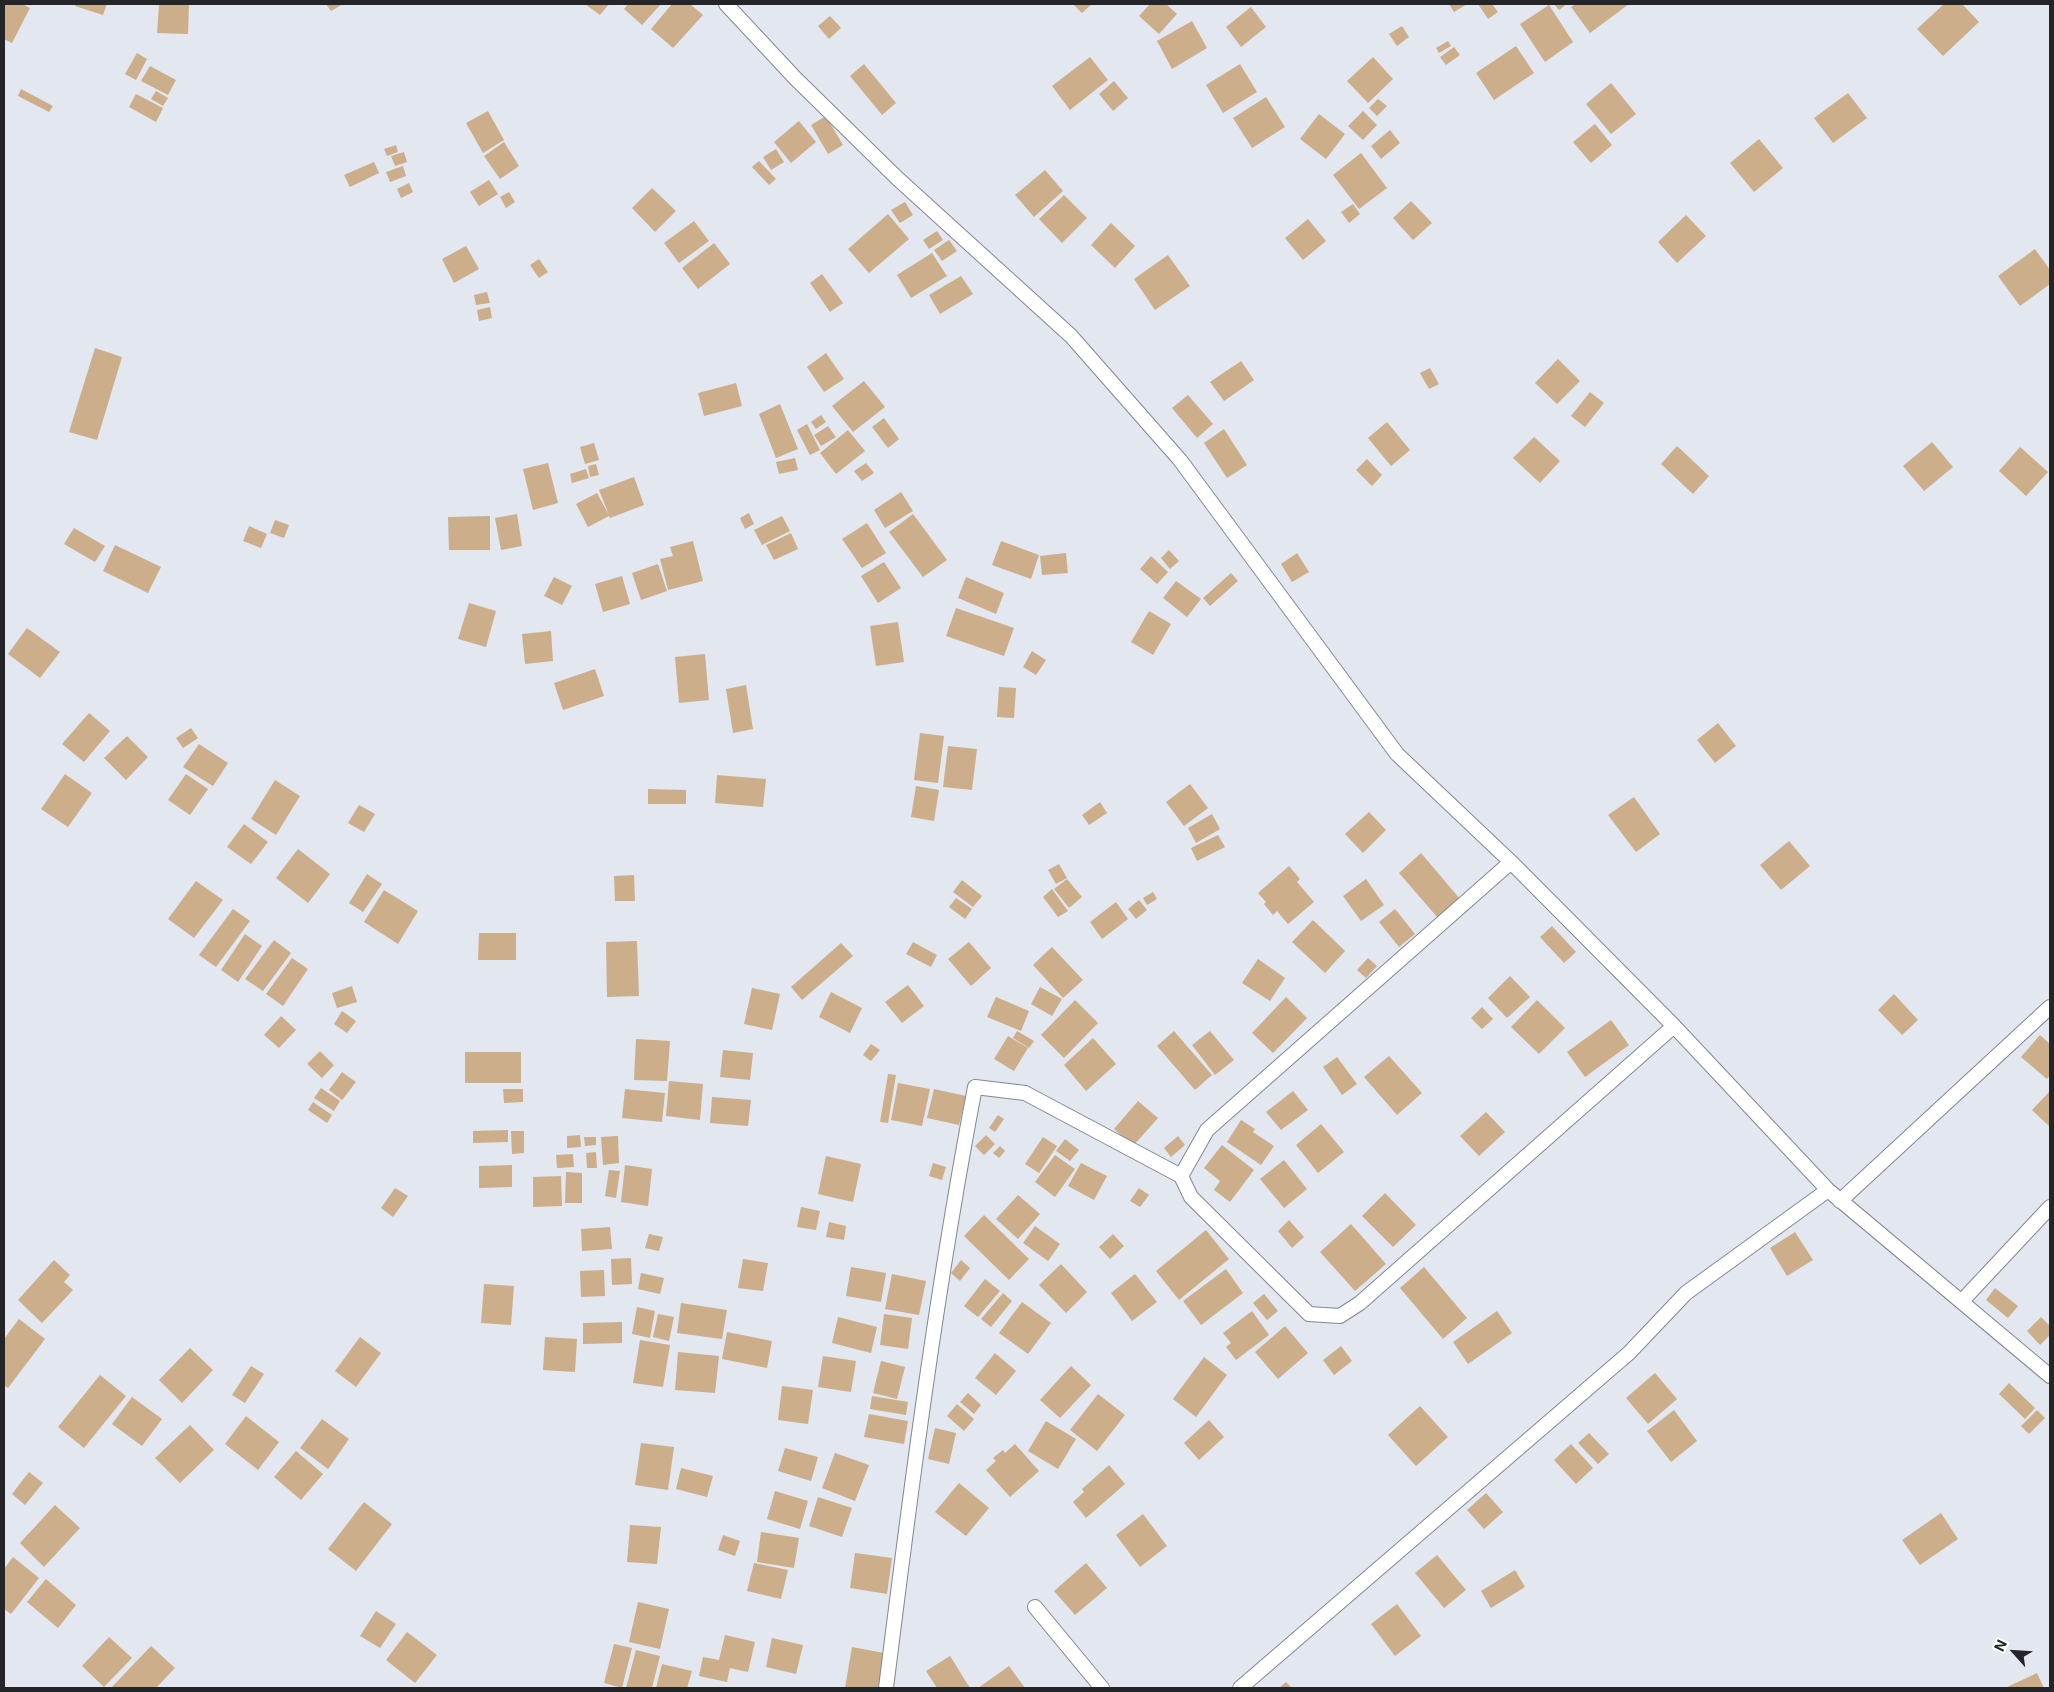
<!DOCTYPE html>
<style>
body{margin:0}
#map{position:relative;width:2054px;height:1692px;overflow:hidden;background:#e2e7f0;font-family:Inter,sans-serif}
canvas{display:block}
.frame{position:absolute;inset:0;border:5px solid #232528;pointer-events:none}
.north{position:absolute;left:1989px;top:1627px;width:50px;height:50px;-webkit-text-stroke:4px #fff;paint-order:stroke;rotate:296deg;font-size:14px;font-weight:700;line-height:20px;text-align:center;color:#232528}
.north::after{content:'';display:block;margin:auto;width:18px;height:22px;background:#232528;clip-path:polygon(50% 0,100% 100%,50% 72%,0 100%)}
</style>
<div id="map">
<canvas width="2054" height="1692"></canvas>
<div class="frame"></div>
<div class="north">N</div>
</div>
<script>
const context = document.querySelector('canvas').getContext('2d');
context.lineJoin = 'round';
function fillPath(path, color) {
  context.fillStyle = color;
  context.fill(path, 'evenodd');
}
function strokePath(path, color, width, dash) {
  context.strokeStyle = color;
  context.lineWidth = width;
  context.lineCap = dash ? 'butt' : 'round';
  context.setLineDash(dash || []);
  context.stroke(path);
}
fillPath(new Path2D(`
 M4,4H22L30,8L12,43L4,39Z
 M76,4H107L103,15L75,6Z
 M159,4H189L188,34L157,33Z
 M326,4H343L331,11Z
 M585,4H609L600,15Z
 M628,4H661L642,25L624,9Z
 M672,4H690L703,15L673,48L651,29Z
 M1073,4H1092L1082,13Z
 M1150,4H1166L1177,14L1159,34L1139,16Z
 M1449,4H1467L1454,12Z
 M1478,4H1492L1498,12L1488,19Z
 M1554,4H1567L1559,10Z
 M1576,4H1629L1590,33L1571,7Z
 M1944,4H1962L1979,22L1943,56L1917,29Z
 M1549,5L1573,42L1545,62L1520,24Z
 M1251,7L1266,27L1241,47L1226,27Z
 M830,16L841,28L829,39L818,26Z
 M1192,21L1207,48L1172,69L1157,41Z
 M1402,26L1409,37L1397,46L1389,34Z
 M1448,41L1451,46L1439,53L1436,48Z
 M1516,46L1534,73L1494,100L1476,73Z
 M1454,47L1460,55L1446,65L1440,57Z
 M137,53L147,59L136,80L125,74Z
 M1090,57L1108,80L1070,110L1052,86Z
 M1373,57L1393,79L1368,103L1347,81Z
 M864,64L896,103L882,115L850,76Z
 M1240,64L1257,92L1223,113L1206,85Z
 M150,66L176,80L168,95L141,81Z
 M1114,81L1128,98L1113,111L1099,94Z
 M1611,83L1636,114L1611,134L1586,104Z
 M21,89L53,106L49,112L18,96Z
 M156,91L168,98L163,106L151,99Z
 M1848,93L1867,118L1833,143L1814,118Z
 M136,94L163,108L156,122L129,107Z
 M1266,97L1285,127L1252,148L1233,118Z
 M1378,99L1387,106L1377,116L1369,108Z
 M488,111L504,140L483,153L466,123Z
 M1363,111L1377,125L1363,140L1348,126Z
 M1319,114L1345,134L1326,159L1300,139Z
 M826,116L843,145L828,154L811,125Z
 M799,121L816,142L791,163L774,142Z
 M1595,124L1612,145L1591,163L1573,142Z
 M1390,130L1400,143L1381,159L1371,146Z
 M1759,139L1783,168L1754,192L1730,163Z
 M504,142L519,166L500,179L484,156Z
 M396,145L398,152L387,156L384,149Z
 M776,149L784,162L771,170L763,157Z
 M404,152L407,162L395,166L391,156Z
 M1361,153L1387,188L1359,209L1333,175Z
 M759,161L776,179L769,185L752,167Z
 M374,162L379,173L350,187L344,175Z
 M403,166L406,176L390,182L386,172Z
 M1045,170L1063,191L1034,217L1015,195Z
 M489,180L498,194L479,206L470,192Z
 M409,183L413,192L401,198L397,189Z
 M652,188L676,211L655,232L632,208Z
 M509,192L515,202L506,208L500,197Z
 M1064,195L1087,218L1062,243L1039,219Z
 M1411,201L1432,223L1413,240L1393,218Z
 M905,202L913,215L900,223L891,210Z
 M1353,204L1360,214L1349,223L1341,212Z
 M888,214L909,239L869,273L848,249Z
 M1686,215L1706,236L1677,263L1658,242Z
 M1308,219L1326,241L1303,260L1285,238Z
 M694,221L709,241L679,263L664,243Z
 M1111,223L1135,246L1115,268L1091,245Z
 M937,231L943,240L929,249L923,240Z
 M949,240L957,251L942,261L934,250Z
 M714,243L730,264L698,289L682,268Z
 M466,246L479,269L454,283L442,259Z
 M2035,249L2050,270V284L2020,306L1998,276Z
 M932,253L947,276L911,298L897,275Z
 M1168,255L1190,286L1155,310L1134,279Z
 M539,259L548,272L539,278L530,265Z
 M822,274L843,303L830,312L810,283Z
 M961,276L973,294L940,314L929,295Z
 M487,292L490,303L476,305L474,295Z
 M490,307L492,318L479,321L477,310Z
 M95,348L122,357L97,440L69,432Z
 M826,353L844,379L824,392L807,367Z
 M1558,359L1580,381L1557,404L1535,383Z
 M1241,361L1254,380L1224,401L1210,382Z
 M1430,368L1439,384L1429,389L1420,373Z
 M864,381L885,407L853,432L832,406Z
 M736,383L742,406L704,416L698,393Z
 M1590,392L1604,403L1585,427L1571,416Z
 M1188,395L1213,424L1197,438L1172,408Z
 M780,404L798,449L776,458L759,414Z
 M821,415L826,422L816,429L811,422Z
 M884,418L899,439L888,448L872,427Z
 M1387,422L1410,450L1391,466L1368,438Z
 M807,424L820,450L810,455L797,430Z
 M828,426L836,437L821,446L814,435Z
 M1224,429L1247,465L1227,478L1204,443Z
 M848,430L865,451L836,474L820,453Z
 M1534,437L1560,461L1540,483L1513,458Z
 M1932,442L1953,467L1924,491L1903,466Z
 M594,443L599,460L585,464L580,447Z
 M1677,446L1709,476L1693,494L1661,464Z
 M2020,447L2048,472L2026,496L1999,471Z
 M795,458L798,470L779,474L776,462Z
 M1367,459L1382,475L1372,486L1356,470Z
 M548,463L558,503L533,510L523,469Z
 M866,463L874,473L862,481L854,471Z
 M596,464L599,475L590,477L588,466Z
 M586,469L589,478L572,483L570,474Z
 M634,477L644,505L610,518L609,516L588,527L576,504L597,493L609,515L599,490Z
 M901,492L913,511L885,528L874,510Z
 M749,513L754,524L745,529L740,518Z
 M517,514L522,546L501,550L495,518Z
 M913,514L947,560L923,577L889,532Z
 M490,516V550H449L448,517Z
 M782,516L790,531L762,545L754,530Z
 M275,520L289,525L284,538L270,533Z
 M867,523L886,553L862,568L842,539Z
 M249,526L267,534L261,548L243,541Z
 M74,528L105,546L95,562L64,544Z
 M791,533L798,549L774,560L766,545Z
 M693,541L703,581L668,590L660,559L673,556L670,547Z
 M1001,541L1039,555L1031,579L992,565Z
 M115,545L161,567L148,593L103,571Z
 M1169,550L1179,561L1170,569L1161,558Z
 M1066,553L1068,573L1042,575L1040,556Z
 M1297,553L1309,572L1292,582L1281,564Z
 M1151,556L1168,572L1157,584L1140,569Z
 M884,562L901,588L878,603L861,576Z
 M658,564L667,591L641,600L632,573Z
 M1231,573L1238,581L1210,606L1203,598Z
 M622,576L630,604L603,612L595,584Z
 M554,577L572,586L562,605L544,596Z
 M966,577L1004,593L996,614L958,598Z
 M1176,581L1201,599L1187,617L1163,598Z
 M469,603L496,611L486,647L458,639Z
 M956,608L1014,628L1004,656L946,636Z
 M1149,611L1171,624L1153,655L1131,642Z
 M898,622L904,662L876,666L870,626Z
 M27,628L60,652L40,678L8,654Z
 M551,631L553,661L525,664L522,634Z
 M1032,651L1046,660L1036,675L1023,667Z
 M705,654L709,700L679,703L675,657Z
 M595,669L604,696L563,710L554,683Z
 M746,685L753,729L733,733L726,689Z
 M999,687L1016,688L1014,718L997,717Z
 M89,713L110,731L84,762L62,744Z
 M1718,723L1736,746L1715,763L1697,740Z
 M191,728L198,738L183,748L176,738Z
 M920,733L944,736L938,783L914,780Z
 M127,736L148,757L126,780L104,758Z
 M199,744L228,763L213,786L183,767Z
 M948,746L977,749L972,790L943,787Z
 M65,774L92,793L68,827L41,809Z
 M186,774L208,789L190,815L168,800Z
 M717,775L766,779L763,807L715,803Z
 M275,780L300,796L276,835L251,819Z
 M1190,784L1208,808L1184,826L1166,802Z
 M916,786L939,790L934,821L911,817Z
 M648,789L686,790V804H648Z
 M1634,797L1660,834L1636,852L1608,815Z
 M1100,802L1107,813L1089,825L1082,815Z
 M359,805L375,814L364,832L348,823Z
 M1369,812L1386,830L1363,853L1345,834Z
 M1212,814L1220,829L1196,843L1188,828Z
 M244,824L268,842L251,864L227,847Z
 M1218,835L1225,847L1197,861L1191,848Z
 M1789,841L1810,866L1781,890L1760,865Z
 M298,849L330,874L308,903L276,878Z
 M1421,853L1460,899L1438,918L1399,873Z
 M1059,864L1067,878L1056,884L1048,870Z
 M1289,866L1300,879L1297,882L1314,902L1288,924L1277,911L1273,915L1264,904L1266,902L1258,893Z
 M367,874L382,884L363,912L349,903Z
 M634,875L635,901H615L614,876Z
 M1067,879L1082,897L1069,908L1054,889Z
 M1366,879L1384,905L1361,921L1343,896Z
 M962,880L982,896L973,907L953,892Z
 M196,881L223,900L194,938L168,919Z
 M1052,889L1068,911L1058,917L1043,897Z
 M384,890L418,911L398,944L364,922Z
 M1153,892L1157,899L1147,905L1143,898Z
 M956,898L972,909L965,919L949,907Z
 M1139,900L1147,910L1136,919L1128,909Z
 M1116,902L1128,919L1102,939L1090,922Z
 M233,909L250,921L216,967L199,955Z
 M1395,909L1415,934L1399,947L1379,922Z
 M1313,920L1345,951L1325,973L1292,942Z
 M1552,926L1576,952L1564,963L1540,937Z
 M479,933H516V960H478Z
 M245,934L262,946L238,982L221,970Z
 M274,940L291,953L263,991L245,979Z
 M637,941L639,996L607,997L606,942Z
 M913,942L937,955L931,967L906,954Z
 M969,942L991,968L971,986L948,959Z
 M841,943L853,956L802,1000L791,987Z
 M1052,947L1083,980L1063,998L1033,965Z
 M292,958L308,969L283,1006L266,994Z
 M1368,958L1377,966L1366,978L1357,970Z
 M1258,959L1285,978L1270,1001L1242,983Z
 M1510,976L1530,997L1507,1018L1488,998Z
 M908,985L924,1006L902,1023L885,1002Z
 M352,986L357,1002L337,1008L332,993Z
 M1040,987L1062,999L1052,1016L1031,1004Z
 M752,988L780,994L772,1030L744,1024Z
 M831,992L862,1008L850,1033L819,1017Z
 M1894,994L1918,1020L1902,1035L1878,1010Z
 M996,997L1029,1011L1021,1031L987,1017Z
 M1286,997L1307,1018L1273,1053L1252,1033Z
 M1075,1000L1098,1023L1064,1058L1041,1035Z
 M1537,1000L1565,1028L1539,1054L1511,1027Z
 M1482,1007L1493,1019L1482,1029L1471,1018Z
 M342,1011L356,1021L347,1033L334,1024Z
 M281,1016L296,1030L279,1048L264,1035Z
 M1611,1020L1629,1045L1585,1077L1567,1052Z
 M1017,1031L1034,1041L1029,1048L1013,1038Z
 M1174,1031L1212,1075L1195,1090L1157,1046Z
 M1210,1031L1234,1060L1215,1075L1192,1045Z
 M2040,1035L2050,1044V1075L2047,1079L2021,1057Z
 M1008,1036L1028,1048L1014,1071L994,1059Z
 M1093,1038L1116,1064L1086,1091L1064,1065Z
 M636,1039L670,1041L667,1081L634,1080Z
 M871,1044L880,1050L871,1061L863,1055Z
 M723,1050L753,1053L750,1080L720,1077Z
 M320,1051L334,1065L322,1078L307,1064Z
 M465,1052H521V1083H465Z
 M1389,1056L1422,1093L1397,1115L1364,1077Z
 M1337,1057L1357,1084L1342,1095L1323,1067Z
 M342,1072L356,1082L342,1100L329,1090Z
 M888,1074L896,1075L888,1123L880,1122Z
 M669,1081L703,1084L700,1120L666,1116Z
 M898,1083L930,1089L922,1126L891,1120Z
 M321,1088L340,1101L334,1111L314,1098Z
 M503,1089H523V1102L504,1103Z
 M625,1089L665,1093L662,1122L622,1118Z
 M934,1089L966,1096L959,1125L927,1118Z
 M1293,1091L1308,1110L1281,1130L1266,1112Z
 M2050,1091V1127L2032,1110Z
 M712,1097L751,1100L748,1126L710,1123Z
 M1138,1101L1158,1118L1133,1146L1114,1129Z
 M313,1102L332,1115L327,1123L308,1110Z
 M1486,1112L1505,1132L1479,1156L1460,1136Z
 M998,1115L1004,1119L995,1132L989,1128Z
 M1241,1120L1255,1129L1253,1132L1274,1146L1261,1165L1227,1142Z
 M1321,1124L1344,1152L1318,1173L1296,1145Z
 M508,1130V1142L473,1143V1131Z
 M511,1131H524V1153L512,1154Z
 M580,1135L581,1147L567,1148V1136Z
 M986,1135L995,1144L984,1155L975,1146Z
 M618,1136L619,1163L603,1165L601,1137Z
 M1178,1136L1185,1145L1171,1157L1164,1148Z
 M584,1137H596V1145L585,1146Z
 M1043,1137L1057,1146L1039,1173L1025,1164Z
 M1065,1139L1079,1150L1070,1161L1056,1151Z
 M1222,1145L1254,1170L1230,1202L1214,1190L1220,1181L1204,1168Z
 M1000,1146L1005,1151L999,1158L993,1153Z
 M596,1152L597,1168H587L586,1153Z
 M573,1154L574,1167L557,1168L556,1155Z
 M1055,1155L1075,1169L1055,1197L1035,1182Z
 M826,1156L861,1164L853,1202L818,1194Z
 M1284,1160L1307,1189L1284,1208L1260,1179Z
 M933,1163L946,1167L942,1180L929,1176Z
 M1081,1163L1107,1176L1094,1200L1068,1186Z
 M512,1165V1187L479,1188V1166Z
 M625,1165L652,1169L648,1206L621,1202Z
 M609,1170L620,1171L616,1198L605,1196Z
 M566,1172L582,1173V1203H565Z
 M561,1176L562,1206L533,1207V1177Z
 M395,1188L408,1196L393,1217L381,1208Z
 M1139,1188L1149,1195L1140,1207L1130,1201Z
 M1385,1193L1416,1225L1393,1247L1362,1216Z
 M1018,1195L1040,1214L1018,1239L996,1219Z
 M801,1207L820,1211L816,1230L797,1227Z
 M984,1215L1029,1259L1009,1280L964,1236Z
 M1289,1220L1304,1237L1292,1248L1278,1231Z
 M829,1222L846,1226L844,1240L826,1237Z
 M1351,1224L1386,1264L1355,1291L1320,1252Z
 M1035,1226L1060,1244L1048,1261L1023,1243Z
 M610,1227L612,1249L582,1251L581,1229Z
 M1206,1230L1229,1259L1179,1300L1156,1271Z
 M1795,1232L1813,1260L1787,1276L1770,1248Z
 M649,1234L663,1237L659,1251L645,1248Z
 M1113,1234L1124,1246L1110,1259L1099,1247Z
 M631,1258L632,1284L612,1285L611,1259Z
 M743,1259L768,1263L763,1291L738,1288Z
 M54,1260L70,1275L64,1282L73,1290L42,1323L18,1300Z
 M961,1260L970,1268L960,1281L951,1273Z
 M1061,1264L1087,1292L1066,1313L1039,1285Z
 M851,1267L886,1273L881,1302L846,1296Z
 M1424,1267L1467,1318L1443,1339L1400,1288Z
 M1226,1269L1243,1293L1201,1325L1183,1301Z
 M604,1270L605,1296L581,1297L580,1271Z
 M641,1273L664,1278L660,1294L638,1289Z
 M892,1274L926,1281L919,1315L885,1309Z
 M1135,1274L1157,1302L1132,1321L1111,1293Z
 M985,1279L1000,1291L978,1317L964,1306Z
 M484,1284L514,1286L511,1325L481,1323Z
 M1995,1288L2018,1306L2008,1318L1986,1300Z
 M1003,1293L1012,1301L991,1327L981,1319Z
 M1264,1294L1278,1311L1267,1320L1253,1303Z
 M1022,1302L1051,1323L1028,1354L999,1333Z
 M681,1303L727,1310L722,1339L677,1333Z
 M637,1307L655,1311L650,1338L632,1334Z
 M1252,1311L1269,1335L1236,1360L1226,1347L1231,1343L1223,1333Z
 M1497,1311L1512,1333L1468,1364L1453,1342Z
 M658,1314L674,1317L669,1341L653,1337Z
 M884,1314L912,1318L908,1349L880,1345Z
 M838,1317L877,1327L871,1353L832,1343Z
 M2041,1317L2050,1326V1335L2040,1345L2027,1331Z
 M19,1319L45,1339L8,1388L4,1385V1339Z
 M622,1322V1343L583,1344V1323Z
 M1285,1326L1308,1353L1278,1379L1255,1352Z
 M727,1332L772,1341L767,1368L722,1359Z
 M360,1337L381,1353L356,1387L335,1371Z
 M545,1337L577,1339L575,1372L543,1370Z
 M640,1340L670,1345L663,1387L633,1383Z
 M1341,1346L1352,1361L1334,1375L1323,1360Z
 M190,1348L213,1370L182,1403L159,1380Z
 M678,1352L719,1356L715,1393L675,1390Z
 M995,1353L1016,1371L996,1395L975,1378Z
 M823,1356L856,1361L851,1392L818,1387Z
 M1204,1357L1227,1375L1196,1417L1173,1399Z
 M881,1361L905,1367L897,1399L873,1393Z
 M251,1366L264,1374L245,1403L232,1395Z
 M1071,1366L1091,1385L1060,1418L1040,1400Z
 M1655,1373L1677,1399L1648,1424L1626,1398Z
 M100,1375L126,1396L84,1448L58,1427Z
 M2009,1383L2035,1408L2025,1419L1999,1394Z
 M782,1386L813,1390L808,1424L778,1420Z
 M968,1393L981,1405L974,1414L960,1402Z
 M1098,1394L1125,1415L1097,1451L1070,1430Z
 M872,1396L908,1402L906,1415L870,1409Z
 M132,1397L162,1419L142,1446L112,1424Z
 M957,1404L974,1419L964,1431L947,1416Z
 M1420,1406L1448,1437L1416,1466L1388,1435Z
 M1674,1410L1697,1441L1671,1462L1647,1431Z
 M2037,1410L2045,1418L2029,1434L2021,1426Z
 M869,1414L908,1421L904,1444L864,1437Z
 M246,1416L279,1442L258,1470L225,1444Z
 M322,1419L349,1439L328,1469L300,1448Z
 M1209,1420L1224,1437L1199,1460L1184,1443Z
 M1046,1421L1076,1439L1058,1469L1028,1451Z
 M190,1425L214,1450L180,1483L155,1458Z
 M935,1428L956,1433L949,1464L928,1459Z
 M1589,1433L1609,1454L1598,1464L1578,1443Z
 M641,1443L674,1447L668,1490L635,1485Z
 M1015,1444L1039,1471L1010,1497L986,1470L996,1461L993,1458L1003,1450L1005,1453Z
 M1571,1444L1593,1468L1576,1484L1554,1460Z
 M785,1448L818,1457L811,1481L778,1471Z
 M296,1451L323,1474L301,1500L274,1477Z
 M835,1453L869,1465L855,1501L822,1488Z
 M1109,1465L1125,1484L1086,1518L1073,1502L1084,1492L1082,1489Z
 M681,1468L713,1476L707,1497L676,1489Z
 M29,1472L43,1483L25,1505L12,1494Z
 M959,1483L989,1508L966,1536L935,1512Z
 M775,1491L808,1501L800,1529L767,1519Z
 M1486,1493L1503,1512L1484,1529L1467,1510Z
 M818,1497L852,1508L842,1537L809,1526Z
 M364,1502L392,1524L356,1571L328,1549Z
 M55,1505L80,1528L44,1567L20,1543Z
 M1941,1513L1958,1539L1920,1565L1902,1540Z
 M1143,1514L1167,1546L1140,1567L1116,1535Z
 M630,1525L661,1527L657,1564L627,1562Z
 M761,1532L799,1538L794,1568L757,1562Z
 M723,1535L740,1541L735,1556L718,1550Z
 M855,1553L892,1558L887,1594L850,1588Z
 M1437,1555L1466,1590L1444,1608L1415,1573Z
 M13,1557L39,1578L11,1614L4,1609V1569Z
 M754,1563L788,1570L781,1599L747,1591Z
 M1086,1563L1107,1588L1075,1615L1054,1591Z
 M1515,1570L1525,1587L1491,1608L1481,1591Z
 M46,1579L76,1605L58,1628L27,1602Z
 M638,1602L669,1609L660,1649L629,1642Z
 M1397,1604L1421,1636L1395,1656L1371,1624Z
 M376,1611L396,1624L380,1648L360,1636Z
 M407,1632L437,1655L415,1683L386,1660Z
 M725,1635L755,1642L748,1672L730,1668L727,1682L699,1676L703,1657L719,1660Z
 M109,1637L132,1658L104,1687L82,1666Z
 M772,1638L803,1645L796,1674L766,1667Z
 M614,1644L632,1648L622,1688L604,1683Z
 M151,1646L175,1668L156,1688H111Z
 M852,1647L884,1653L878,1688H845Z
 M636,1650L660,1656L652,1688H626Z
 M950,1656L970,1688H937L926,1671Z
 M662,1664L692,1671L687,1688H656Z
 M1009,1666L1025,1688H978Z
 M2037,1673L2044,1688H2005Z
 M1286,1682L1292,1688H1279Z`), '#ccae8a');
const street = new Path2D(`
 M726,4L795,78L897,178L1071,336L1180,460L1397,754L1511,862L1674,1026L1828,1190L2050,1376
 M1511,862L1207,1130L1181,1176L1191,1197L1309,1314L1340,1316L1360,1303L1674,1026
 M1840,1201L2050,1007
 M1962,1301L2050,1207
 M1035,1607L1102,1688
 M886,1688C911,1487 937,1286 975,1087L1025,1093L1181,1176
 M1240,1688L1629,1353L1686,1293L1828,1190`);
strokePath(street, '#838890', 16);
strokePath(street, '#fff', 14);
</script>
